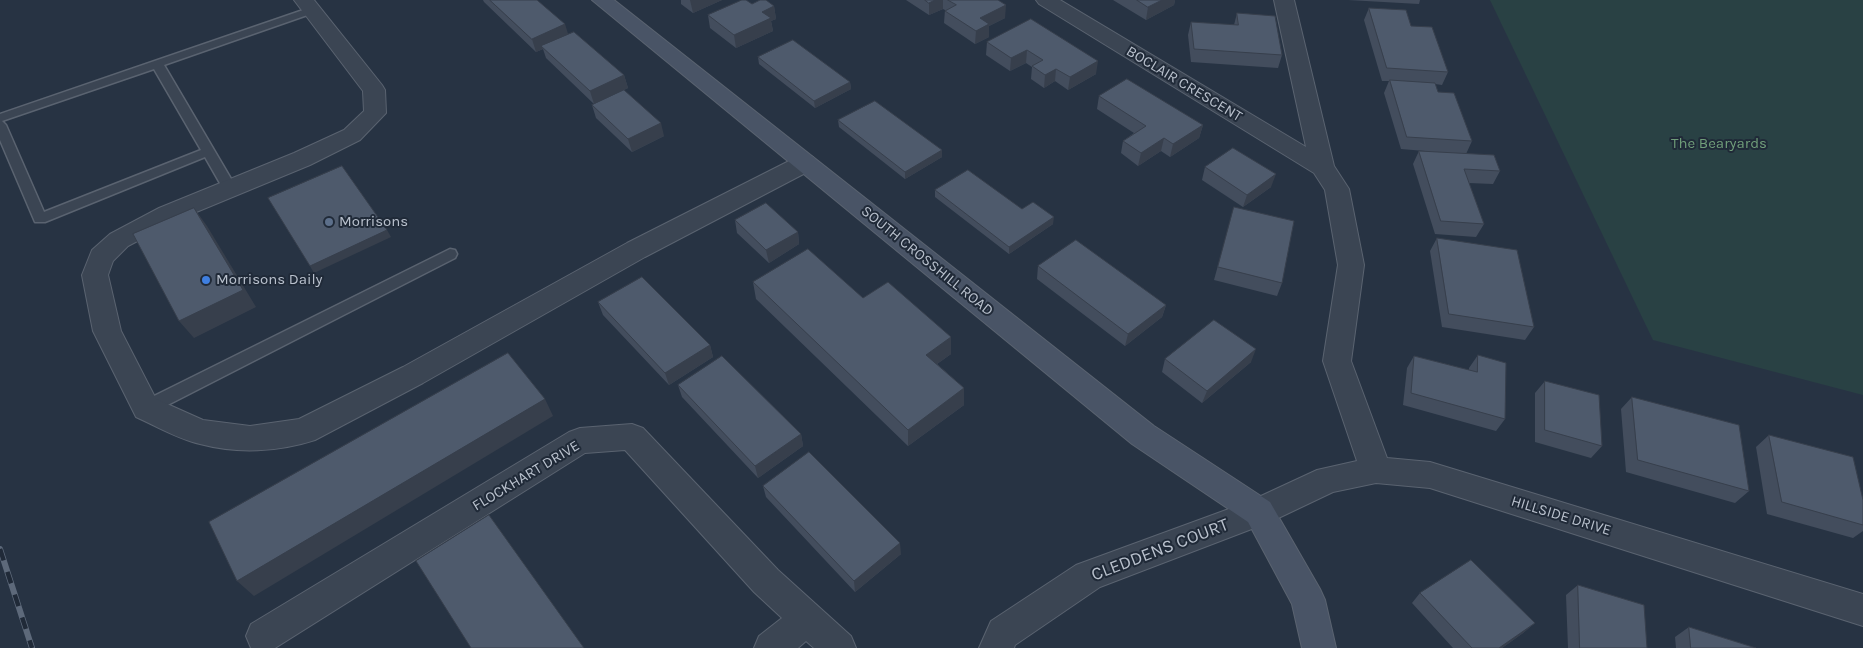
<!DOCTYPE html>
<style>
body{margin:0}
canvas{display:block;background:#273343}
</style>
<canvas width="1863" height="648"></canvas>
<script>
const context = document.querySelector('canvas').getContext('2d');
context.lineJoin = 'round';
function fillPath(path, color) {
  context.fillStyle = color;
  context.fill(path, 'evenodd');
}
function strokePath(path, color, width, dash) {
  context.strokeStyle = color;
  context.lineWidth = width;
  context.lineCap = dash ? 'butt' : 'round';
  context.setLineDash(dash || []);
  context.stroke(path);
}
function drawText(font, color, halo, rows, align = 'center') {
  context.font = font + ' Karla,sans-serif';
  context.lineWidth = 4;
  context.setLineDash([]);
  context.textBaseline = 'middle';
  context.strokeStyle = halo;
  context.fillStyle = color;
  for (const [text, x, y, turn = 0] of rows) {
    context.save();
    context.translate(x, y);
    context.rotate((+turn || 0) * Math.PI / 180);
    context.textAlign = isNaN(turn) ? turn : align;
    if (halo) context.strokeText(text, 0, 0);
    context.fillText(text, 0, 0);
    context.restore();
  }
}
fillPath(new Path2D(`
 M1490,0H1863V395L1653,340Z`), '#294144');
const lane = new Path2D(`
 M312,7L318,10L316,12L164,65L237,189L235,192H225L205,157L45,222H35L0,140V114ZM154,69L201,150L44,212L6,125L2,121Z
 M450,249L455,250L457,254L455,258L152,413L146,415L140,413L138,408L140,403Z`);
const street = new Path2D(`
 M294,0H314L382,85L385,90L386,113L360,140L310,165L177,220L128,246L113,261L108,275L121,331L156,399L203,420L250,426L299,419L403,367L627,243L797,157L805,155L813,157L817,163L813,169L645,257L423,383L315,440C278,452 237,454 200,444C178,439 156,426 136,417L93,331L82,275L92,250L110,234L159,208L294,153L344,130L364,111L363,91Z
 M1036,0H1060L1306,147L1274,0H1294L1334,166L1349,189L1364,265L1351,361L1387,458L1430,462L1863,594V626L1430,488L1376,483L1333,492L1270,522L1100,587L1015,645L1014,648H979L991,621L1076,565L1248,502L1317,470L1357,461L1323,361L1338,265L1325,190L1314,173L1039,4Z
 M632,424L643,428L778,570L851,636L856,648H814L806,641L798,648H754L759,636L782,618L754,592L625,450L585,453L275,648H251L246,636L251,624L569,432L580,428Z`);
const secondary = new Path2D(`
 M592,0H614L1154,426L1270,502L1320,589L1325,600L1336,648H1302L1292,604L1248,522L1132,444Z`);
strokePath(lane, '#5a6370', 3);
strokePath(street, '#5a6370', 2);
strokePath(secondary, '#5a6370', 2);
fillPath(lane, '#3b4553');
fillPath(street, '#3b4553');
fillPath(secondary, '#495466');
const rail = new Path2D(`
 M0,549L32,648`);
strokePath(rail, '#5d697a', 6);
strokePath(rail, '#202a38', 4.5, [12]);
fillPath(new Path2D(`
 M483,0H537L568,34L624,75L628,88L594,104L546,58L543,49L536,52L484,2Z
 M681,0H722L693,13L681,4Z
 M906,0H998L1005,18L989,26V37L975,44L944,23L945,10L943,9L929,15Z
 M1113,0H1175L1174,5L1146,20Z
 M1348,0H1420L1419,4Z
 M752,4L774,6L776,19L771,21L773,31L736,48L710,28L708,15Z
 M1369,8L1411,26L1448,72L1442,85L1435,84L1438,92L1472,141L1466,154L1500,171L1493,184L1469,183L1484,224L1476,237L1435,234L1413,164L1419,151H1425L1401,149L1384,93L1389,81H1382L1364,20Z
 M1237,13L1282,55L1278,68L1191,62L1188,35L1191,22L1234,25Z
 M1031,19L1096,74L1068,90L1055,81L1044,88L1031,79L1032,67L1026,63L1010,71L986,55L987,42Z
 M758,57L850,82L851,89L815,108L759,64Z
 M1099,96L1203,125L1199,138L1170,157L1161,151L1138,166L1121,153L1123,141L1134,133L1097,109Z
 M592,105L664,136L632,152L596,118Z
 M838,120L942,150V157L905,179L839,127Z
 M1205,167L1271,187L1243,207L1202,180Z
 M935,190L1022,209L1053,224L1009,254L935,197Z
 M1234,207L1282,283L1277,296L1214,280Z
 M735,220L798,232L799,244L769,263L737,233Z
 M1437,238L1534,327L1525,340L1442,327L1430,251Z
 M1038,266L1166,305L1162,317L1125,346L1037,279Z
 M753,282L863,298L951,337V354L937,364L964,388V405L908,446L756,299Z
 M598,302L710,345L713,357L669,385L603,315Z
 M1478,355L1505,419L1496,431L1403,405L1407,368L1414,356L1469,370V368Z
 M1165,359L1251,362L1202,403L1162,372Z
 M1545,381L1602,446L1591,458L1535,442V393Z
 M678,385L801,434L803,446L758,478L682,397Z
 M1632,397L1749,491L1735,503L1626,472L1621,409Z
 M1769,435L1863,500V531L1853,538L1767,514L1756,447Z
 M763,486L901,554L855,592L766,497Z
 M1578,585L1647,648H1568L1566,595Z
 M1420,593L1535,623L1523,633L1502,648H1453L1412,603Z
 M1689,627L1756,648H1676L1675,637Z`), '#434d5d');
fillPath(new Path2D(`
 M690,0H722L693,13Z
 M935,0H943V9L929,15V3Z
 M1162,0H1175L1174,5L1146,20L1148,7Z
 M1006,5L1005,18L989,26V37L975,44L976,31L980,18Z
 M774,6L776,19L771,21L773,31L736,48L734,35L762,12Z
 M565,24L569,37L541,46L543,49L536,52L532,39Z
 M1027,50L1026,63L1010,71L1011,58Z
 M1098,61L1096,74L1068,90L1070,77Z
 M1056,69L1055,81L1044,88L1045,75Z
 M624,75L628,88L594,104L590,91Z
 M850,82L851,89L815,108L814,101Z
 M661,123L664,136L632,152L628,139Z
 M1203,125L1199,138L1170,157L1173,144Z
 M1164,138L1161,151L1138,166L1141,153Z
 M942,150V157L905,179V172Z
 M1276,174L1271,187L1243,207L1247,195Z
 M194,208L207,226L256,307L194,338L179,321Z
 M1054,217L1053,224L1009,254V247Z
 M387,230L391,237L314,273L310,266Z
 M798,232L799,244L769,263L766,250Z
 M1166,305L1162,317L1125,346L1128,334Z
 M951,337V354L927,371L926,355Z
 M710,345L713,357L669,385L665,373Z
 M1256,349L1251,362L1202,403L1207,391Z
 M964,388V405L908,446V430Z
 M545,399L553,416L254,596L237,581Z
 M801,434L803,446L758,478L755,466Z
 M900,543L901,554L855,592L854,581Z
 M1535,623L1523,633L1502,648H1499Z`), '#373f4c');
const building = new Path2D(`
 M490,0H537L565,24L532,39Z
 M742,0H746L752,4L760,0H766L774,6L762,12L771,18L734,35L708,15Z
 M925,0H935L929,3Z
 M948,0H998L1006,5L980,18L989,24L976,31L945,11L956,5Z
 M1137,0H1162L1148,7Z
 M1369,8L1406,10L1411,26L1432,27L1448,72L1387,68Z
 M1237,13L1275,16L1282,55L1194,49L1191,22L1238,25Z
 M1031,19L1098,61L1070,77L1056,69L1045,75L1032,66L1043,60L1027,50L1011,58L987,42Z
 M574,32L624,75L590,91L541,46Z
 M793,40L850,82L814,101L758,57Z
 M1127,79L1203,125L1173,144L1164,138L1141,153L1123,141L1146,126L1099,96Z
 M1390,80L1435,83L1438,92L1454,93L1472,141L1407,137Z
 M624,90L661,123L628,139L592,105Z
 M875,101L942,150L905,172L838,120Z
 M1233,148L1276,174L1247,195L1205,167Z
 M1419,151L1494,155L1500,171L1464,169L1484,224L1441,221Z
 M342,166L387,230L310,266L268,198Z
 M968,170L1022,209L1033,202L1054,217L1009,247L935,190Z
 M766,203L798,232L766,250L735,220Z
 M1234,207L1294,221L1282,283L1218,267Z
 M194,208L243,290L179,321L133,234Z
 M1437,238L1517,250L1534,327L1449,314Z
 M1076,240L1166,305L1128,334L1038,266Z
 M808,249L863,298L888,282L951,337L926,355L964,388L908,430L753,282Z
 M642,277L710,345L665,373L598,302Z
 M1214,320L1256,349L1207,391L1165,359Z
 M508,353L545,399L237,581L209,522Z
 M1478,355L1506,363L1505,419L1411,393L1414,356L1477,372Z
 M722,356L801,434L755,466L678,385Z
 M1545,381L1599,395L1602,446L1545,430Z
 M1632,397L1739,425L1749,491L1638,460Z
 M1769,435L1853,457L1863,500V525L1782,502Z
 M809,452L900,543L854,581L763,486Z
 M489,515L584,648H471L416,561Z
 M1471,560L1535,623L1499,648H1472L1420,593Z
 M1578,585L1644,605L1647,648H1580Z
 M1689,627L1756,648H1691Z`);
fillPath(building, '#4e5a6c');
strokePath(building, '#373f4c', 1);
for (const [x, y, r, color] of [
 [329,222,5,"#5c6f8a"],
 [206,280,5,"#3f7fe0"]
]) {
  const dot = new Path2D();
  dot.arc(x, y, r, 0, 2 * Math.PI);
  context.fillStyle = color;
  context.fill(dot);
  strokePath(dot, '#202a38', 2);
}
drawText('15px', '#b9c1cd', '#202a38', [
 ["BOCLAIR CRESCENT",1184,84,31],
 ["SOUTH CROSSHILL ROAD",927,261,39],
 ["FLOCKHART DRIVE",526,476,-31],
 ["HILLSIDE DRIVE",1561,516,17]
]);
drawText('15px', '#709e7a', '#202a38', [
 ["The Bearyards",1719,144]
]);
drawText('15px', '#b9c1cd', '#202a38', [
 ["Morrisons",339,222],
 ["Morrisons Daily",216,280]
], 'left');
drawText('18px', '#b9c1cd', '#202a38', [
 ["CLEDDENS COURT",1160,550,-21]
]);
</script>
